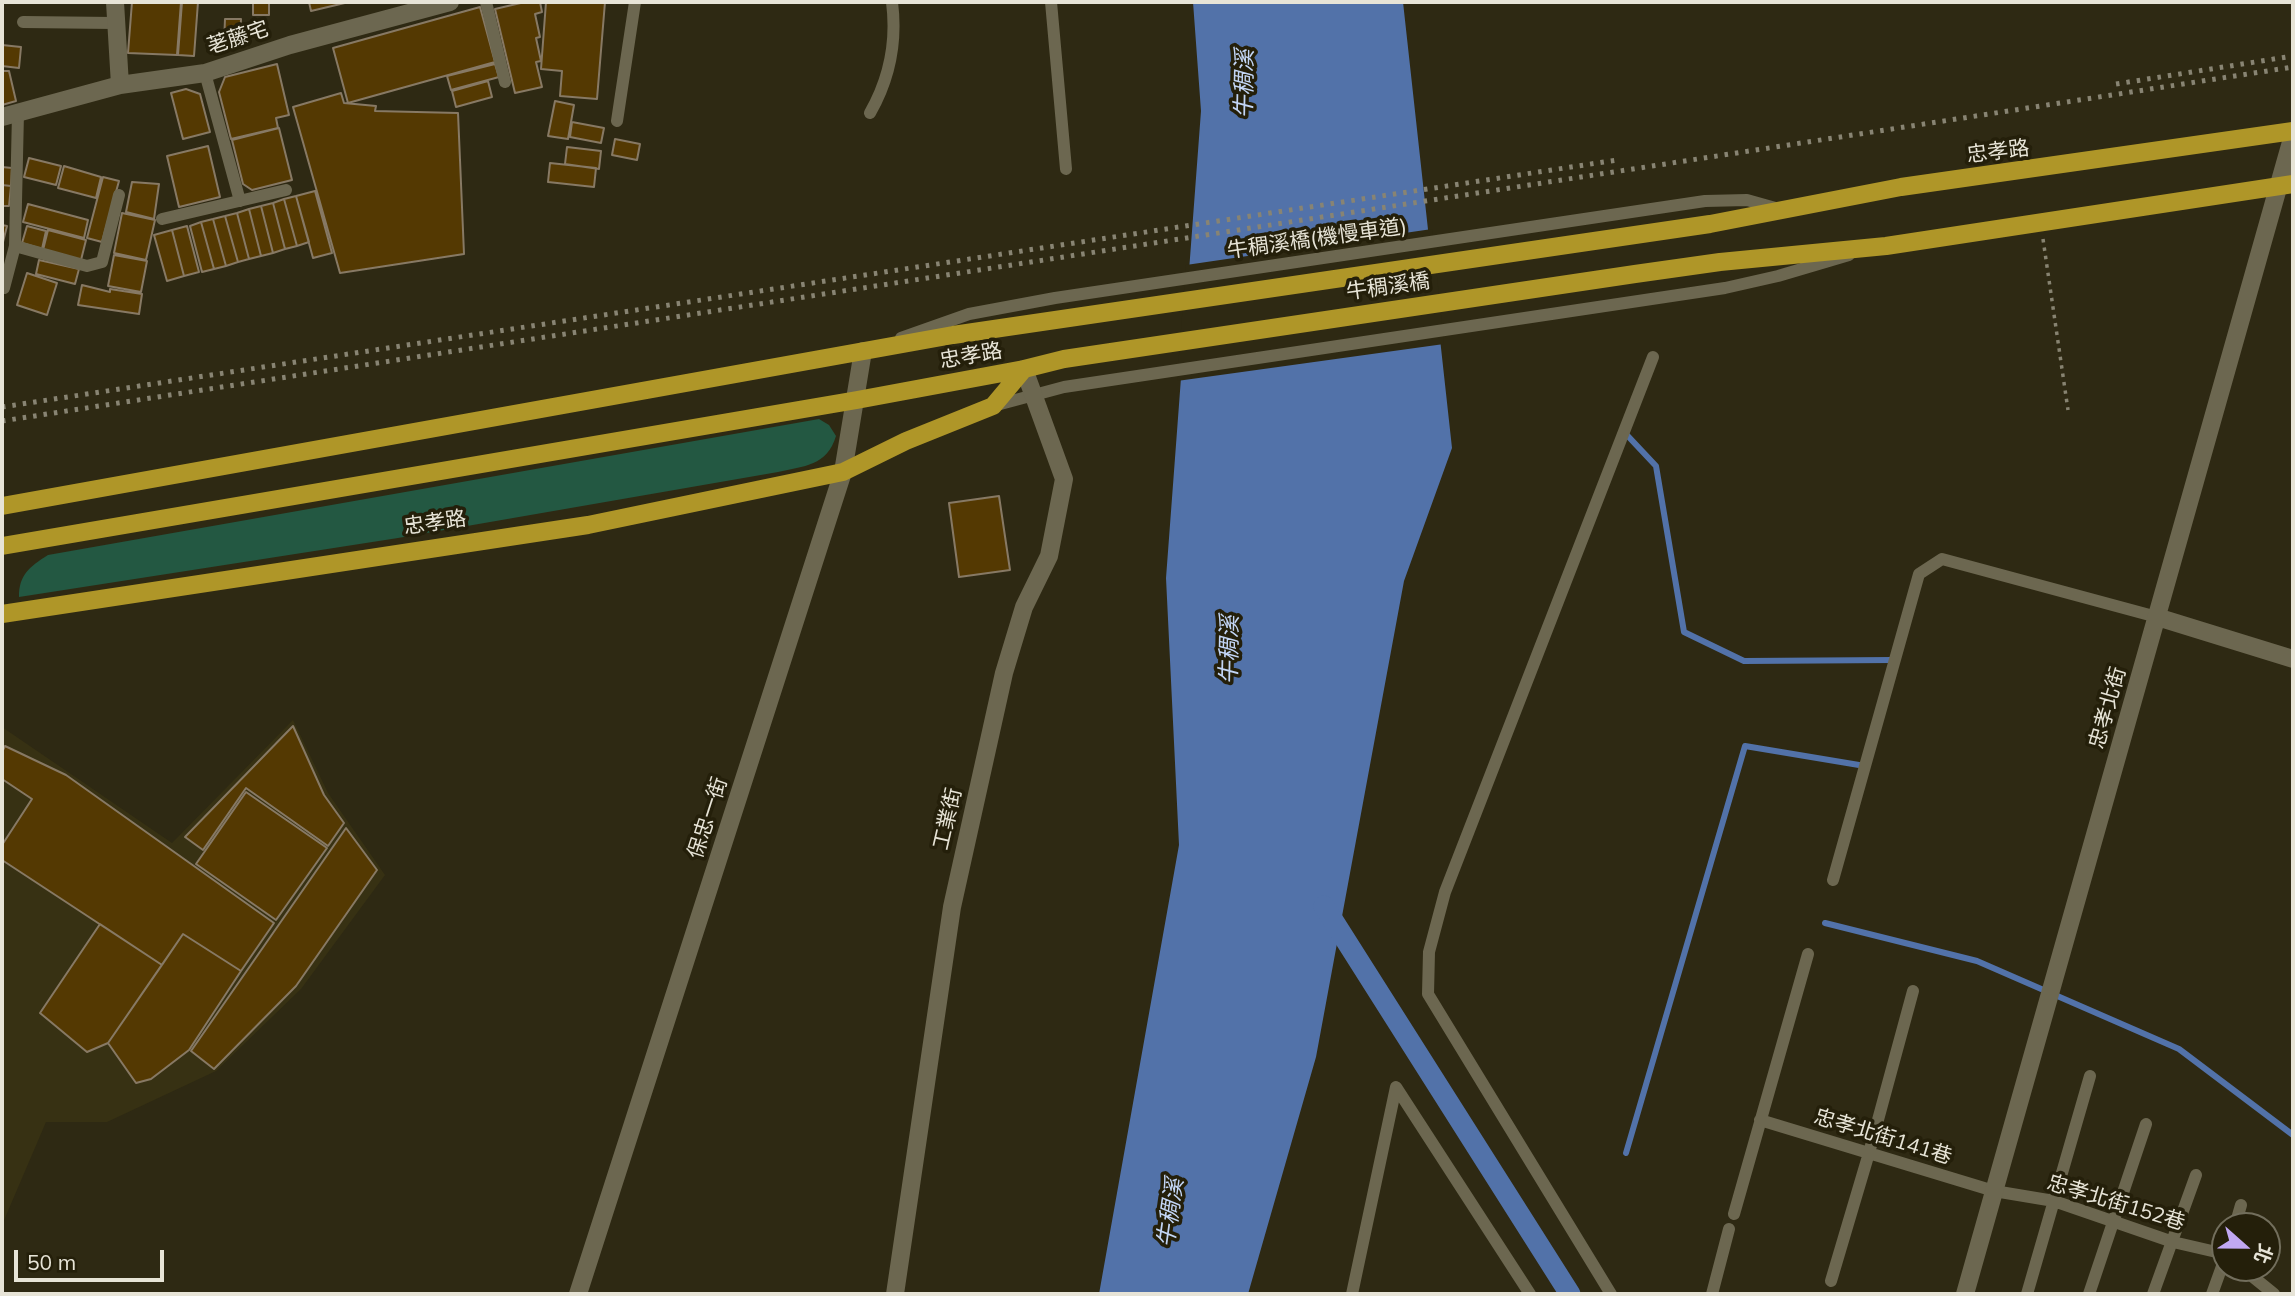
<!DOCTYPE html>
<meta charset="utf-8">
<style>
body{margin:0}
#map{position:relative;width:2295px;height:1296px;overflow:hidden;background:#2e2913;font-family:Mulish,"Noto Sans TC",sans-serif}
canvas{display:block}
.frame{position:absolute;inset:0;border:4px solid #e7e4d7;pointer-events:none}
.north{position:absolute;left:2211px;top:1212px;width:70px;height:70px;box-sizing:border-box;background:#241f0a;border:2px solid #726e5c;border-radius:50%;rotate:111deg;font-size:19px;font-weight:700;line-height:28px;text-align:center;color:#e7e4d7}
.north::after{content:'';display:block;margin:auto;width:24px;height:32px;background:#c1a8f3;clip-path:polygon(50% 0,100% 100%,50% 72%,0 100%)}
.scale{position:absolute;left:14px;top:1250px;width:150px;height:32px;box-sizing:border-box;border:4px solid #e7e4d7;border-top:0;padding-left:9px;font-size:21px;line-height:24px;white-space:nowrap;color:#e7e4d7;-webkit-text-stroke:5px #241f0a;paint-order:stroke}
</style>
<div id="map">
<canvas width="2295" height="1296"></canvas>
<div class="frame"></div>
<div class="north">北</div>
<div class="scale">50 m</div>
</div>
<script>
const context = document.querySelector('canvas').getContext('2d');
context.lineJoin = 'round';
function fillPath(path, color) {
  context.fillStyle = color;
  context.fill(path, 'evenodd');
}
function strokePath(path, color, width, dash) {
  context.strokeStyle = color;
  context.lineWidth = width;
  context.lineCap = dash ? 'butt' : 'round';
  context.setLineDash(dash || []);
  context.stroke(path);
}
function drawText(font, color, halo, rows, align = 'center') {
  context.font = font + ' Mulish,"Noto Sans TC",sans-serif';
  context.lineWidth = 7;
  context.setLineDash([]);
  context.textBaseline = 'middle';
  context.strokeStyle = halo;
  context.fillStyle = color;
  for (const [text, x, y, turn = 0] of rows) {
    context.save();
    context.translate(x, y);
    context.rotate((+turn || 0) * Math.PI / 180);
    context.textAlign = isNaN(turn) ? turn : align;
    if (halo) context.strokeText(text, 0, 0);
    context.fillText(text, 0, 0);
    context.restore();
  }
}
fillPath(new Path2D(`
 M293,720L328,793L385,875L301,989L216,1071L107,1122H46L2,1225V727L172,843Z`), '#373113');
fillPath(new Path2D(`
 M819,419L829,425L836,436C827,466 804,466 778,472L398,538L19,597C19,575 29,567 48,555Z`), '#235842');
fillPath(new Path2D(`
 M1193,2H1403L1452,448L1404,581L1316,1057L1248,1294H1099L1179,845L1166,578L1201,111Z`), '#5272a9');
fillPath(new Path2D(`
 M1432,229L1444,344L1177,381L1186,265Z`), '#2e2913');
strokePath(new Path2D(`
 M1625,433L1656,466L1684,632L1744,661L1893,660
 M1825,923L1977,961L2179,1049L2293,1135
 M1626,1153L1745,746L1865,766`), '#5272a9', 6);
strokePath(new Path2D(`
 M1324,906L1570,1294`), '#5272a9', 21);
const building = new Path2D(`
 M132,2H181L177,55L128,53Z
 M182,2H198L194,56L178,55Z
 M253,2H269V15H253Z
 M309,2H349L311,11Z
 M525,2H540L542,12L535,14L540,37L536,38L541,61L536,62L542,87L515,93L495,9Z
 M546,2H605L597,99L560,96L562,71L541,69Z
 M480,7L495,62L348,103L333,48Z
 M225,19H241L240,43H224Z
 M2,45L21,47L19,68L2,66Z
 M277,64L289,115L276,118L278,128L231,139L219,92L225,77Z
 M495,64L499,77L451,90L447,76Z
 M2,71H9L16,101L2,105Z
 M488,81L492,97L456,107L452,91Z
 M186,89L200,94L210,132L183,139L171,93Z
 M341,93L344,103L376,106L375,111L458,113L464,254L340,273L293,107Z
 M555,101L574,105L568,139L548,136Z
 M572,122L604,128L601,143L570,137Z
 M279,128L292,180L252,190L243,184L232,140Z
 M615,139L640,144L637,160L612,155Z
 M208,146L220,197L179,207L167,156Z
 M567,147L601,151L599,169L565,164Z
 M29,158L61,166L56,185L24,177Z
 M550,163L596,168L594,187L548,182Z
 M64,166L101,177L96,198L58,188Z
 M2,167L12,168L11,186L2,185Z
 M103,177L119,181L102,242L87,238Z
 M132,182L159,184L154,219L126,212Z
 M2,185L11,186L9,206H2Z
 M315,191L332,253L313,258L296,196Z
 M296,196L309,242L297,246L284,199Z
 M284,199L297,246L285,249L273,203Z
 M273,203L285,249L273,253L261,206Z
 M28,204L88,220L84,238L23,222Z
 M261,206L273,253L261,256L249,209Z
 M249,209L261,256L249,259L237,213Z
 M122,213L155,220L146,260L114,253Z
 M237,213L249,259L238,262L225,216Z
 M225,216L238,262L226,266L213,219Z
 M213,219L226,266L214,269L201,222Z
 M201,222L214,269L202,272L190,226Z
 M2,225L7,226L2,246Z
 M27,226L46,231L42,249L22,243Z
 M187,226L199,272L184,276L172,230Z
 M48,230L86,240L81,260L43,250Z
 M172,230L184,276L167,281L154,235Z
 M114,255L147,261L141,292L108,286Z
 M39,260L79,269L75,284L36,274Z
 M27,273L57,283L47,315L17,305Z
 M82,285L110,292V289L142,294L139,314L78,305Z
 M999,496L1010,570L959,577L949,503Z
 M293,726L324,795L344,823L328,846L246,788L203,850L185,837Z
 M5,746L66,775L274,923L241,971L183,934L162,965L2,860V845L32,799L2,779V752Z
 M246,792L327,848L276,920L196,864Z
 M346,828L377,870L296,986L214,1069L191,1051Z
 M100,924L162,965L108,1043L87,1052L40,1013Z
 M183,934L241,971L189,1050L151,1079L136,1083L108,1043Z`);
fillPath(building, '#543902');
strokePath(building, '#877964', 2);
strokePath(new Path2D(`
 M2043,239L2068,410`), '#878371', 3.5, [3.5, 5]);
strokePath(new Path2D(`
 M486,2L505,82
 M1051,2L1066,169
 M23,22L114,23
 M205,73L240,201
 M870,113C890,78 897,41 892,2
 M617,121L635,2
 M162,219L286,190
 M15,246L87,266L102,262L119,195
 M4,288L15,246L18,113
 M901,338L969,314L1055,298L1705,201L1747,200L1779,209
 M993,406L1064,387L1725,288L1778,276L1849,255
 M1833,880L1919,574L1942,559L2157,617
 M1760,1120L1994,1191L2054,1201L2173,1242L2225,1254
 M1734,1214L1808,954
 M2235,1226L2241,1205
 M2242,1268L2274,1294
 M1831,1281L1869,1153L1913,991
 M1352,1294L1396,1087L1530,1294
 M1611,1294L1428,994L1429,952L1445,892L1653,357
 M1712,1294L1729,1229
 M2027,1294L2090,1076
 M2089,1294L2146,1124
 M2153,1294L2196,1175
 M2212,1294L2225,1258`), '#6c6750', 12);
strokePath(new Path2D(`
 M115,2L120,85
 M2,117L120,85L205,73L290,45L450,2
 M2157,617L2293,659
 M578,1294L843,472L863,351
 M895,1294L952,907L1004,673L1024,607L1049,556L1064,479L1024,369
 M1965,1294L2293,135`), '#6c6750', 18);
strokePath(new Path2D(`
 M2,506L953,335L1710,224L1901,187L2293,131
 M2,546L857,400L1024,369L1064,359L1635,274L1720,262L1886,246L2293,184
 M2,614L588,525L843,472L906,441L993,406L1024,369`), '#af9628', 18);
strokePath(new Path2D(`
 M2116,84L2293,56
 M2,407L1617,160
 M2,421L2293,67`), '#888473', 5, [3.5, 7]);
drawText('21px', '#e7e4d7', '#241f0a', [
 ["荖藤宅",238,38,-18],
 ["忠孝路",1998,152,-7],
 ["牛稠溪橋(機慢車道)",1317,239,-8],
 ["牛稠溪橋",1388,287,-8],
 ["忠孝路",971,356,-10],
 ["忠孝路",435,523,-8],
 ["忠孝北街",2108,708,-74],
 ["保忠一街",708,818,-72],
 ["工業街",948,819,-77],
 ["忠孝北街141巷",1883,1137,17],
 ["忠孝北街152巷",2116,1203,17]
]);
drawText('italic 23px', '#c3d6f6', '#241f0a', [
 ["牛稠溪",1245,84,-89],
 ["牛稠溪",1230,650,-89],
 ["牛稠溪",1171,1213,-82]
]);
</script>
